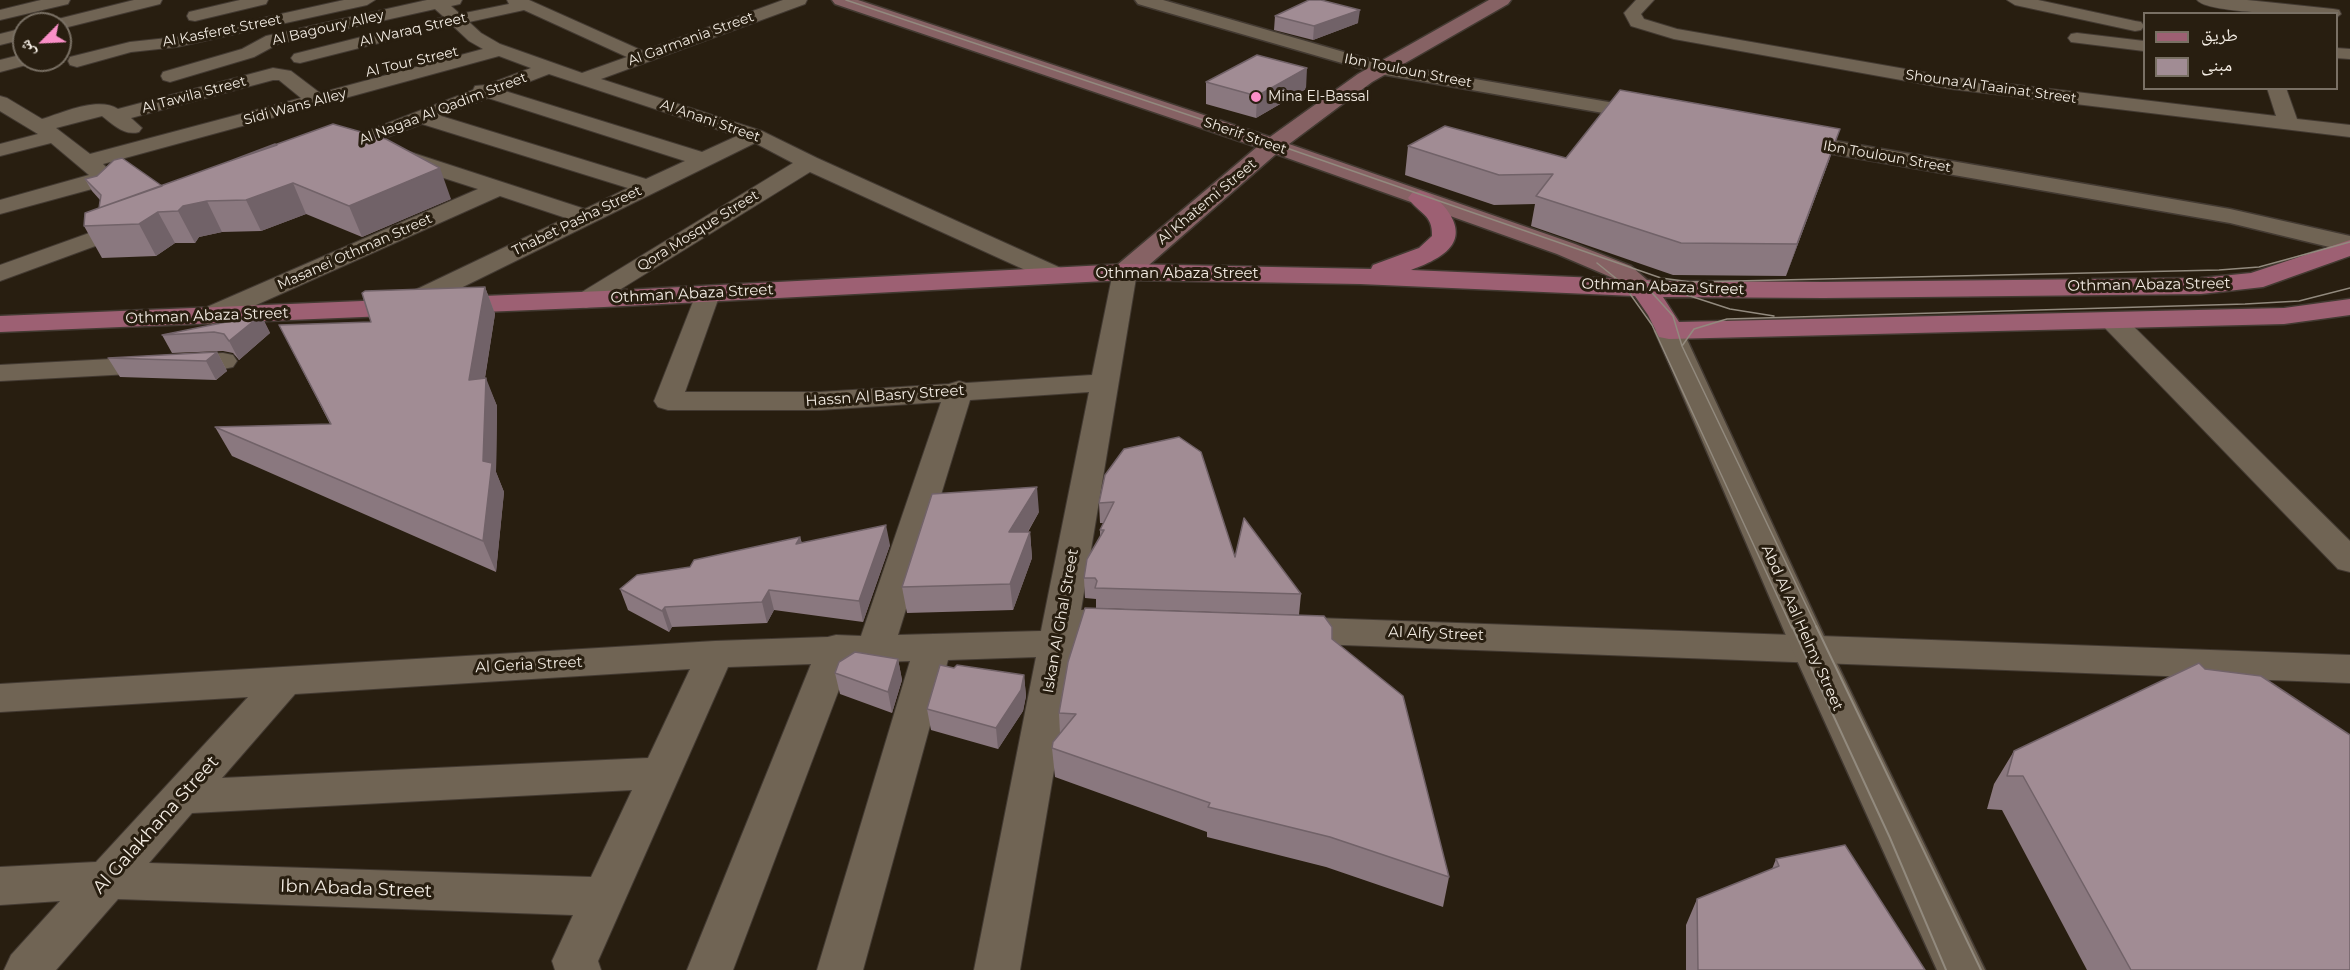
<!DOCTYPE html>
<meta charset="utf-8">
<style>
body{margin:0}
#map{position:relative;width:2350px;height:970px;overflow:hidden;background:#281e10;font-family:Montserrat,"Noto Naskh Arabic",sans-serif}
canvas{display:block}
.legend{position:absolute;left:2143px;top:12px;width:195px;height:78px;box-sizing:border-box;background:#281e10;border:2px solid #797064;margin:0;padding:8px 10px;list-style:none;font-size:18px;color:#f3ece3}
.legend li{display:flex;align-items:center;gap:12px;height:30px}
.legend b{width:30px;border:2px solid #797064}
.north{position:absolute;left:12px;top:12px;width:60px;height:60px;box-sizing:border-box;background:#281e10;border:2px solid #797064;border-radius:50%;rotate:246deg;font-size:16px;font-weight:700;line-height:24px;text-align:center;color:#f3ece3}
.north::after{content:'';display:block;margin:auto;width:21px;height:27px;background:#fa8fc7;clip-path:polygon(50% 0,100% 100%,50% 72%,0 100%)}
</style>
<div id="map">
<canvas width="2350" height="970"></canvas>
<ul class="legend">
<li><b style="height:8px;background:#9d6073"></b>طريق</li>
<li><b style="height:16px;background:#a18c94"></b>مبنى</li>
</ul>
<div class="north">ش</div>
</div>
<script>
const context = document.querySelector('canvas').getContext('2d');
context.lineJoin = 'round';
function strokePath(path, color, width, dash) {
  context.strokeStyle = color;
  context.lineWidth = width;
  context.lineCap = dash ? 'butt' : 'round';
  context.setLineDash(dash || []);
  context.stroke(path);
}
function fillPath(path, color) {
  context.fillStyle = color;
  context.fill(path, 'evenodd');
}
function drawText(font, color, halo, rows, align = 'center') {
  context.font = font + ' Montserrat,sans-serif';
  context.lineWidth = 6;
  context.setLineDash([]);
  context.textBaseline = 'middle';
  context.strokeStyle = halo;
  context.fillStyle = color;
  for (const [text, x, y, turn = 0] of rows) {
    context.save();
    context.translate(x, y);
    context.rotate((+turn || 0) * Math.PI / 180);
    context.textAlign = isNaN(turn) ? turn : align;
    if (halo) context.strokeText(text, 0, 0);
    context.fillText(text, 0, 0);
    context.restore();
  }
}
const minor = new Path2D(`
 M41,0H70L68,4L0,20V10Z
 M134,0H162L160,4L60,29V24H51L54,20Z
 M240,0H268L266,4L195,21L189,20L187,16L189,12Z
 M344,0H375L367,5L177,47L131,52L77,67L70,65L68,61L70,57L130,42L177,37Z
 M427,0H462L460,4L451,6L460,14L509,4L507,0H529L643,51L783,0H807L805,4L601,79L762,131L817,158L1063,269L1066,274L1063,279L1054,281L1045,279L810,172L595,305L586,308L577,305L573,300L577,295L793,163L755,143L410,313L401,315L392,313L388,307L392,301L566,218L500,196L218,322L209,324L200,322L196,316L200,310L478,189L391,161L388,156L391,151L399,150L407,151L585,209L628,188L422,124L340,155L333,157L326,155L322,151L326,147L473,90L475,86L486,85L531,68L499,56L103,164L114,175L103,186L0,214V200L89,175L51,143L0,156V144L38,134L0,111V96L7,98L42,119C62,113 98,96 118,109L273,68L291,71L320,93L483,49L469,41L453,26L442,28L436,27L433,23L436,19L444,17L435,9L278,44L254,57L170,82L163,80L161,76L163,72L242,49L266,36ZM524,10L627,57L582,73L500,44L481,33L469,22ZM549,74L737,136L702,152L505,91ZM273,80H279L301,98L90,154L56,128L102,116C114,125 124,136 139,132L142,128L131,118ZM488,98L685,161L646,179L441,116Z
 M1636,0H1654L1641,14L1644,19L1677,29L1951,77L2276,116L2267,88H2286L2297,119L2350,125V137L1951,89L1674,39L1631,26L1624,13Z
 M2007,0H2038L2135,21L2141,22L2144,26L2141,30L2135,31L2015,5Z
 M2197,0H2247L2333,9L2339,10L2341,14L2336,18V14C2314,14 2209,15 2197,0Z
 M24,28V39L0,45V34Z
 M385,31L391,32L394,36L391,40L300,63L294,62L291,58L294,54Z
 M2077,33L2144,41V51L2071,42L2068,38L2071,34Z
 M2336,48L2350,49V59L2336,58Z
 M24,54V60H33L30,64L0,72V60Z
 M131,218L139,220L143,225L139,230L0,281V265Z
 M1125,265L1134,267L1137,272L1081,610L1124,611L1137,615L1142,624L1137,633L1124,637L1077,635L1020,970H974L1036,657L948,660L863,970H817L910,661L849,663L733,970H687L811,664L728,667L598,961L601,970H555L552,961L573,915L118,899L56,970H4L11,955L60,901L0,905V867L96,862L248,697L0,712V684L715,641L828,637L836,635L861,636L941,402L820,410H668L658,407L654,401L698,289L707,286L716,289L720,294L685,392H820L949,384L959,381L966,383L1092,375L1113,272L1116,267ZM1089,392L1041,631L898,635L970,400ZM690,669L648,758L222,778L295,694ZM632,790L591,877L149,863L192,813Z
 M2112,312L2121,314L2350,541V572L2338,569L2103,326L2099,320L2103,314Z
 M223,353L233,355L237,361L233,367L223,369L0,381V365Z
 M1290,617L2350,655V683L1290,643L1277,639L1272,630L1277,621Z`);
const tertiary = new Path2D(`
 M1135,0H1163L1382,63L1649,109L1656,111L1660,115L1656,119L1649,121L1380,74L1138,4Z
 M1789,133L2230,209L2350,236V252L2230,223L1781,145L1778,140L1781,135Z
 M1669,323L1679,325L1683,331L1829,647L1985,970H1937L1791,647L1655,331L1659,325Z`);
const secondary = new Path2D(`
 M832,0H858L1270,137L1358,74L1489,0H1511L1508,4L1372,82L1289,144L1575,244L1631,266L1655,287L1651,293L1642,295L1633,293L1613,278L1557,254L1276,154L1134,278L1125,280L1116,278L1112,272L1116,266L1257,147L835,4Z`);
const primary = new Path2D(`
 M1420,191C1432,194 1443,203 1449,213C1470,245 1438,260 1411,270L1667,281L1824,282L2201,278L2251,273L2350,240V256L2263,287L2201,294L1824,298L1663,297L1679,322L2284,308L2350,299V315L2284,324L1669,339L1659,337L1648,315L1635,296L1360,284L1125,280L604,307L0,332V316L604,291L1125,264L1371,269L1373,265L1419,248L1432,236C1433,214 1419,214 1408,198L1412,193Z`);
strokePath(minor, '#433a32', 2);
strokePath(tertiary, '#433a32', 3);
strokePath(secondary, '#433a32', 3);
strokePath(primary, '#433a32', 3);
fillPath(minor, '#706454');
fillPath(tertiary, '#706454');
fillPath(secondary, '#866264');
fillPath(primary, '#9d6073');
strokePath(new Path2D(`
 M846,0L1275,144L1661,278L1691,282L2219,270L2259,267L2350,242
 M1597,263L1623,284L1652,325L1792,628
 M1647,282L1730,309L1774,316
 M1645,285L1673,316L1682,346L1817,628
 M1682,346L1694,329L1727,319L2245,304L2299,301L2350,288`), '#928a7e', 1.5);
strokePath(new Path2D(`
 M1792,626L1890,838L1946,970
 M1816,626L1981,970`), '#928a7e', 2);
fillPath(new Path2D(`
 M1275,16L1358,23L1313,40L1274,30Z
 M1206,82L1306,89L1256,118L1206,104Z
 M277,145L451,199L362,237L306,214L261,231L222,232L199,237L195,243H175L156,256L102,258L84,226L99,208L100,200L92,191L85,179L162,186Z
 M1408,146L1566,158H1830L1786,276L1673,275L1531,226L1535,204L1494,205L1405,175Z
 M485,287L495,314L485,378L497,406L496,472L504,492L496,572L232,456L215,427L330,424L279,325L371,322Z
 M261,315L270,333L239,360L233,353L223,351L172,353L162,335Z
 M217,352L227,371L216,380L120,377L108,358Z
 M1105,475L1235,557L1301,594L1299,615L1096,608V599L1085,598L1084,578L1100,537V530L1104,523H1100L1099,503Z
 M1039,512L1028,532H1030L1032,558L1013,610L907,613L902,587Z
 M800,537L802,543L890,545L863,622L774,610L767,623L672,627L669,632L628,610L620,589L690,567Z
 M1332,639L1449,877L1443,907L1326,867L1207,837V832L1055,777L1052,748L1060,734L1059,713Z
 M898,659L902,680L892,713L840,694L835,673Z
 M954,668L1024,675L1026,696L1023,711L998,749L931,730L927,709Z
 M2014,751L2350,970H2087L2002,810L1987,809L1994,784Z
 M1776,859L1925,970H1686V925L1697,899L1772,869Z`), '#8a787f');
fillPath(new Path2D(`
 M1360,10L1358,23L1313,40L1314,26Z
 M1307,68L1306,89L1256,118L1257,96Z
 M1840,129L1830,158L1786,276L1797,244Z
 M440,168L451,199L362,237L349,206Z
 M293,183L306,214L261,231L246,200Z
 M207,201L222,232L199,237L195,243L178,211L183,206Z
 M158,212L175,243L156,256L139,224Z
 M485,287L495,314L480,408L469,380Z
 M261,315L270,333L239,360L229,341Z
 M217,352L227,371L216,380L206,361Z
 M486,378L497,406L496,472L504,492L496,572L483,541V461Z
 M1037,487L1039,512L1012,558L1009,532Z
 M886,525L890,545L863,622L859,601Z
 M1030,532L1032,558L1013,610L1010,584Z
 M800,537L805,558L796,544Z
 M769,590L774,610L767,623L762,602Z
 M665,607L672,627L669,632L662,611Z
 M898,659L902,680L892,713L888,692Z
 M1024,675L1026,696L1023,711L998,749L996,728Z`), '#716268');
const building = new Path2D(`
 M1309,0H1321L1360,10L1314,26L1275,16Z
 M1257,55L1307,68L1257,96L1206,82Z
 M1620,90L1840,129L1797,244L1681,243L1536,196L1553,174L1499,175L1408,146L1445,126L1566,158Z
 M333,124L386,139L440,168L349,206L293,183L246,200L207,201L183,206L178,211L158,212L139,224L84,226L85,213Z
 M275,144L277,145L230,161Z
 M122,158L162,186L99,208L101,195L85,179L97,176L114,160Z
 M485,287L469,380L486,378L483,461L492,463L483,541L215,427L331,424L279,325L371,322L362,293L365,291Z
 M261,315L229,341L224,334L214,332L162,335Z
 M217,352L206,361L108,358Z
 M1179,437L1201,452L1235,557L1244,518L1301,594L1095,588L1097,581L1095,578H1084L1087,559L1104,530H1100L1114,502L1099,503L1105,475L1124,449Z
 M1037,487L1009,532H1030L1010,584L902,587L932,494Z
 M886,525L859,601L769,590L762,602L665,607L662,611L620,589L637,575L690,567L694,560L800,537L796,544Z
 M1085,608L1324,616L1332,627V639L1403,696L1449,877L1330,837L1208,807L1210,803L1052,748L1053,742L1076,714L1059,713L1068,662Z
 M855,652L898,659L888,692L835,673L839,662Z
 M2199,663L2205,669L2261,676L2350,735V970H2131L2023,776H2007L2014,751Z
 M940,665L954,668L957,665L1024,675L1021,690L996,728L927,709Z
 M1845,845L1925,970H1698L1697,899L1779,866L1776,859Z`);
fillPath(building, '#a18c94');
strokePath(building, '#716268', 1.5);
for (const [x, y, r, color] of [
 [1256,97,6,"#fa8fc7"]
]) {
  const dot = new Path2D();
  dot.arc(x, y, r, 0, 2 * Math.PI);
  context.fillStyle = color;
  context.fill(dot);
  strokePath(dot, '#281e10', 2);
}
drawText('14px', '#f3ece3', '#281e10', [
 ["Al Bagoury Alley",328,28,-13],
 ["Al Waraq Street",413,30,-13],
 ["Al Kasferet Street",222,31,-11],
 ["Al Garmania Street",691,39,-20],
 ["Al Tour Street",412,62,-13],
 ["Ibn Touloun Street",1408,71,11],
 ["Shouna Al Taainat Street",1991,87,8],
 ["Al Tawila Street",194,95,-15],
 ["Sidi Wans Alley",295,107,-15],
 ["Al Nagaa Al Qadim Street",443,109,-21],
 ["Al Anani Street",710,121,19],
 ["Sherif Street",1245,136,19],
 ["Ibn Touloun Street",1887,157,10],
 ["Al Khatemi Street",1207,202,-40],
 ["Thabet Pasha Street",577,221,-26],
 ["Qora Mosque Street",698,231,-32],
 ["Masanei Othman Street",355,252,-24]
]);
drawText('14px', '#f3ece3', '#281e10', [
 ["Mina El-Bassal",1268,97]
], 'left');
drawText('15px', '#f3ece3', '#281e10', [
 ["Othman Abaza Street",1177,274],
 ["Othman Abaza Street",2149,285,-1],
 ["Othman Abaza Street",1663,287,2],
 ["Othman Abaza Street",692,294,-3],
 ["Othman Abaza Street",207,316,-2],
 ["Hassn Al Basry Street",885,396,-4],
 ["Iskan Al Ghal Street",1061,621,-80],
 ["Abd Al Aal Helmy Street",1802,628,66],
 ["Al Alfy Street",1436,634,2],
 ["Al Geria Street",529,665,-3]
]);
drawText('18px', '#f3ece3', '#281e10', [
 ["Al Galakhana Street",156,825,-48],
 ["Ibn Abada Street",356,889,2]
]);
</script>
